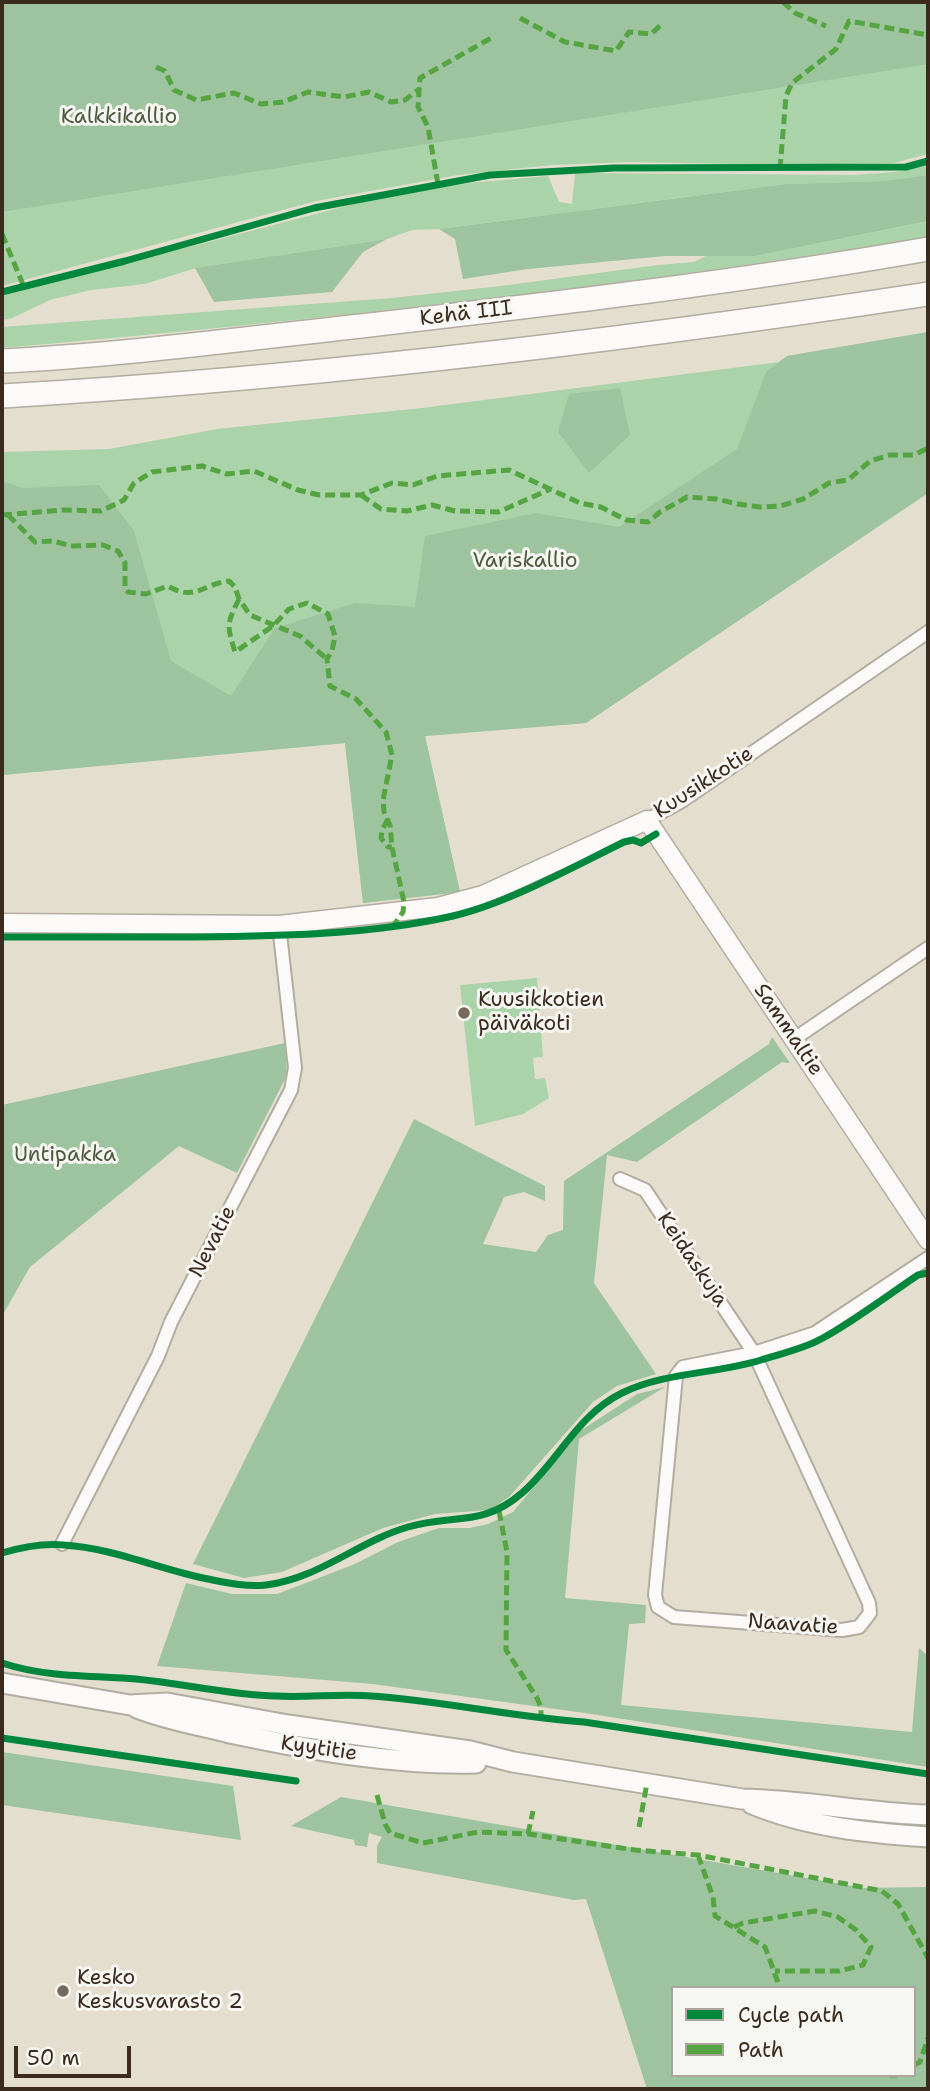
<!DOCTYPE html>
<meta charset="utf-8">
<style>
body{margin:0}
#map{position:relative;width:930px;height:2091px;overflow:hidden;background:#e4dece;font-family:"Shantell Sans",sans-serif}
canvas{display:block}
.frame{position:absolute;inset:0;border:4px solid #3b2a1e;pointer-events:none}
.legend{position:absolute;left:671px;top:1986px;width:245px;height:91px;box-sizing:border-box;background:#f6f6f2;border:2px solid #aba49d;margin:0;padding:9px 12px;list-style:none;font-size:21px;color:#3b2a1e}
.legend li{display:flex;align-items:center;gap:14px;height:35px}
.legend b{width:35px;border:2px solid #aba49d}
.scale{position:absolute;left:14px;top:2046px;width:117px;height:32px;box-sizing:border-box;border:4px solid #3b2a1e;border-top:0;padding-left:9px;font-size:21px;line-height:24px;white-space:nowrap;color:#3b2a1e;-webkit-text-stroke:5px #f6f6f2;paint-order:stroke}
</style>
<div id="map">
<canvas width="930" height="2091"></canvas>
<div class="frame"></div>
<ul class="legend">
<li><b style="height:9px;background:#00873e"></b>Cycle path</li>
<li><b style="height:9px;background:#54a441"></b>Path</li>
</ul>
<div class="scale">50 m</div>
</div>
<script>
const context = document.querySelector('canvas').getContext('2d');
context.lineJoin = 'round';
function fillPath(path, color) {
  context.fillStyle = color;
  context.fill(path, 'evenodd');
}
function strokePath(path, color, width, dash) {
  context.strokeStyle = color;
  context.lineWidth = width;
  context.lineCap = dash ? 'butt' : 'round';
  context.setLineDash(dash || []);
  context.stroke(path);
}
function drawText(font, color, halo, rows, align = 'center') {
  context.font = font + ' "Shantell Sans",sans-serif';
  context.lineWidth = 6;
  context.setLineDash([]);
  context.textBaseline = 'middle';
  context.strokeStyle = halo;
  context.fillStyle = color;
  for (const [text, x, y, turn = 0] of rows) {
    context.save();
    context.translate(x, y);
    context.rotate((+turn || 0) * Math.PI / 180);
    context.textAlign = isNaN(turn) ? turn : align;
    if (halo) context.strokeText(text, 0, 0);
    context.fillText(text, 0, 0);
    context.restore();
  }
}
fillPath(new Path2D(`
 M2,2H928V154L893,163L786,165L628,162L552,165L458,175L316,201L2,286Z
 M928,165V175L883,181L786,184L439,229L412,230L387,239L196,268L145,284L91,290L50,300L10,319L2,320V296L373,199L469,183L548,176L559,202L572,204L575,173L854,175L895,172Z
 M928,221V237C621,287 312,321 2,348V327L392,298L501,286L658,265L694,262L706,256H756Z
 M928,332V493L586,723L425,736L460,892L363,903L345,743L2,775V452L109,449L217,429L422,408L779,362L787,356Z
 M537,978L543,1057L533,1058L535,1079L545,1078L549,1098L523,1114L475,1126L460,985Z`), '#aad3a9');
fillPath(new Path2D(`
 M2,2H928V64L2,212Z
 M928,175V221L756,256H665L528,269L463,279L455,239L439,229L786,184L883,181Z
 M387,239L363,252L332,292L214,302L195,268Z
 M928,332V493L586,723L425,736L460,892L363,903L345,743L2,775V481L23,488L99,485L134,531L171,661L231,696L275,628L355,603L415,607L425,536L536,513L619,527L737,449L766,372L787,356Z
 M620,388L630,435L589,473L558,432L569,394Z
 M772,1037L790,1063L782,1062L637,1162L607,1155L594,1283L656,1374L617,1386L593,1402L509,1497L489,1510L435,1514L383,1528L282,1572L244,1578L193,1564L414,1119L545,1186V1201L524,1192L504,1197L483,1244L536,1252L548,1235L563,1230L564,1181L769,1044Z
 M285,1043L287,1075L237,1173L179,1146L30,1267L2,1316V1105Z
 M665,1387L579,1439L565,1598L646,1605L645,1623L629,1624L621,1705L912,1732L919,1648L928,1656V1767L585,1713L373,1684L157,1666L186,1583L232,1594H277L355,1564L398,1542L439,1528H470L488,1524L513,1512L580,1431L637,1394Z
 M2,1752L233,1786L241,1840L2,1805Z
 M341,1797L864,1888L928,1887V2089H647L586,1899L574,1900L377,1863V1846L382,1837L369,1833L367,1847L355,1845L354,1840L291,1826ZM673,1988H914V2075H673Z`), '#9dc49e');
const street = new Path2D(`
 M647,820L682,801L928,632
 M794,1039L928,948
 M620,1179L645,1190L754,1353L869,1603L870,1613L859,1627L842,1630L674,1617L658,1607L655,1595L676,1376L683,1367L754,1353L815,1333L928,1258
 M62,1544L158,1356L171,1322L291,1090L295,1068L279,925`);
const secondary = new Path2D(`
 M2,923L279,925L438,907L483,895L647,820L928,1240`);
const primary = new Path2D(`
 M2,1683L130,1705L167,1703L288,1725L470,1751L513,1762L742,1799C804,1800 866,1813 928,1815
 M137,1708C167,1720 199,1725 230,1733C310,1750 394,1765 476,1763
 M752,1804C807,1827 869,1833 928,1837`);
const highway = new Path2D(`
 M2,361C122,355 241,339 361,326C551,304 740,282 928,249
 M2,396C312,378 621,341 928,294`);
strokePath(street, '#b2aca1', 16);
strokePath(secondary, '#b2aca1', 21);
strokePath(primary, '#b2aca1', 23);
strokePath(highway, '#b2aca1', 26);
strokePath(street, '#fbfaf8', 12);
strokePath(secondary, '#fbfaf8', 18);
strokePath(primary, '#fbfaf8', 19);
strokePath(highway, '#fbfaf8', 23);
strokePath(new Path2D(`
 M783,2L795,13L826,26
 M520,18L565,42L616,51L629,32L651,34L663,23
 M156,67L165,71L174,90L196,100L234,93L261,104L283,102L308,92L344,97L369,92L391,102L405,100L418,90
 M780,169L786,96L792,83L836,49L849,21L928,35
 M438,184L428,127L418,107L420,78L493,37
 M2,234L24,287
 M361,495L381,509L407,511L432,505L455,511L498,512L551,489
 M2,515L63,510L101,511L124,500L134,483L152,472L202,466L227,474L254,471L298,490L319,495H361L392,483L413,485L437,476L509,470L580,503L601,507L626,520L648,522L660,512L687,497L716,499L738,504L760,507L780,506L803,499L829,483L848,480L870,461L890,455H914L928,448
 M8,515L35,542L53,541L71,546L103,545L118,551L125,563V589L128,592L146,594L168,586C195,602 202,584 229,581L235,587L239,599L250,615L300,636L327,659
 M239,599C226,625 227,625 235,652L273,626L289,609L307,603L328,614L335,636L332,651L327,659L330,686L356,699L386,732L392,755L383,800L384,812L390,825L392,847L404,902L403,912L393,926
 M388,819L382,830L381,838L388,847H392
 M499,1511L507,1552L506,1650L537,1698L541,1707V1719
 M377,1795L385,1824L390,1833L423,1843L478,1832L528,1834L635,1850L698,1855L882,1891L898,1904L928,1958
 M639,1827L647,1783
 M528,1834L533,1811
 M698,1855L713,1897L715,1916L765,1947L780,1988
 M734,1927L743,1923L815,1911L838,1917L856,1930L871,1947L863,1965L839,1971H775
 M914,2065L920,2062L928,2038
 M889,2075H897`), '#54a441', 5, [10, 5]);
strokePath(new Path2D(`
 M2,292L125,261L314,208L490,175L614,168L906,167L928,161
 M2,937C66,937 130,937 193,937C280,936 368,935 453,916C508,903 573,867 624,842L633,840L641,843L656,834
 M2,1553C22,1547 44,1543 64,1545C113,1548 161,1570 208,1579C228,1583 246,1587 266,1585C318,1579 359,1541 408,1527C453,1514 483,1527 522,1493C558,1462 577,1415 622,1393C665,1372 716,1374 761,1360C780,1354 803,1349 821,1339C852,1323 888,1295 918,1275L928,1273
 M2,1663C41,1676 82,1676 123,1678C174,1681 225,1695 276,1696C308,1698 340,1693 372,1696C443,1701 513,1717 584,1722L928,1774
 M2,1738L296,1781`), '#00873e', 7);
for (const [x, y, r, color] of [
 [464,1013,7,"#76695c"],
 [63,1991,7,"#76695c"]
]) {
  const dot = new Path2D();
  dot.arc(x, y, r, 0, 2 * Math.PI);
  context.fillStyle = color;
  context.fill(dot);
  strokePath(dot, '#f6f6f2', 2.5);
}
drawText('21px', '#4e5a3f', '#f6f6f2', [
 ["Kalkkikallio",119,118],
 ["Variskallio",525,562],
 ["Untipakka",65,1156]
]);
drawText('21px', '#3b2a1e', '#f6f6f2', [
 ["Kehä III",466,314,-7],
 ["Kuusikkotie",704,783,-33],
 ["Sammaltie",788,1030,56],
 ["Nevatie",213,1242,-63],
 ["Keidaskuja",692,1260,56],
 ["Naavatie",793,1625,4],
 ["Kyytitie",319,1749,8]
]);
drawText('21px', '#3b2a1e', '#f6f6f2', [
 ["Kuusikkotien",478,1001],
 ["päiväkoti",478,1025],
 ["Kesko",77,1979],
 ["Keskusvarasto 2",77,2003]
], 'left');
</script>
